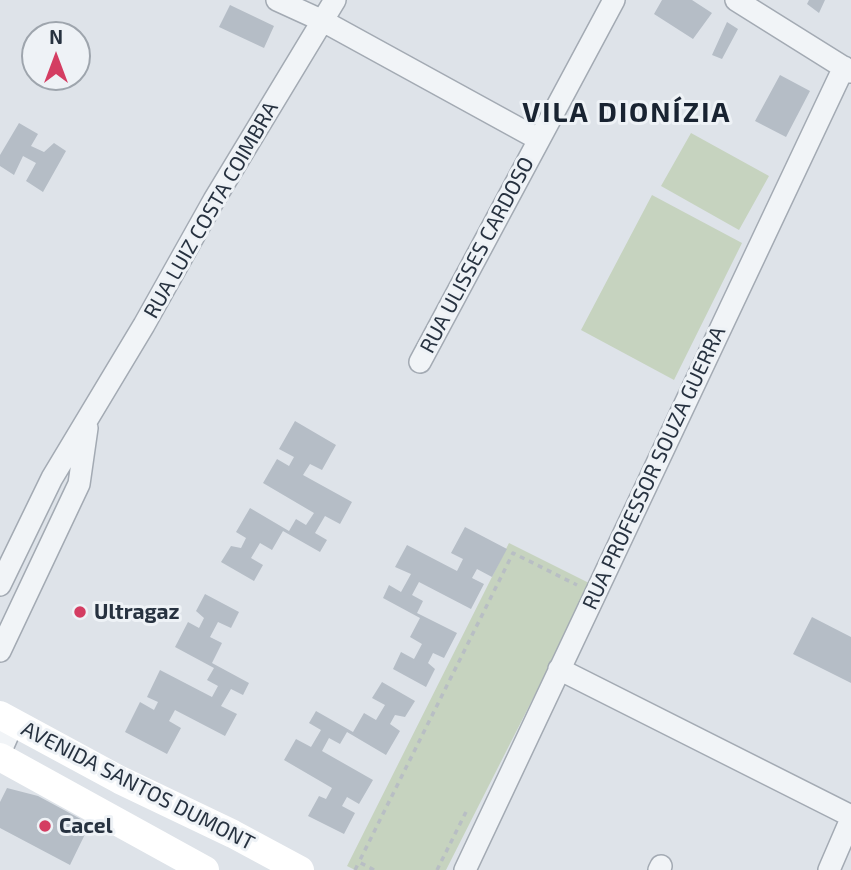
<!DOCTYPE html>
<meta charset="utf-8">
<style>
body{margin:0}
#map{position:relative;width:851px;height:870px;overflow:hidden;background:#dee3e9;font-family:"Exo 2",sans-serif}
canvas{display:block}
.north{position:absolute;left:21px;top:21px;width:70px;height:70px;box-sizing:border-box;background:#eef2f6;border:2px solid #9ea5ad;border-radius:50%;rotate:0deg;font-size:19px;font-weight:700;line-height:28px;text-align:center;color:#273240}
.north::after{content:'';display:block;margin:auto;width:24px;height:32px;background:#d43d62;clip-path:polygon(50% 0,100% 100%,50% 72%,0 100%)}
</style>
<div id="map">
<canvas width="851" height="870"></canvas>
<div class="north">N</div>
</div>
<script>
const context = document.querySelector('canvas').getContext('2d');
context.lineJoin = 'round';
function fillPath(path, color) {
  context.fillStyle = color;
  context.fill(path, 'evenodd');
}
function strokePath(path, color, width, dash) {
  context.strokeStyle = color;
  context.lineWidth = width;
  context.lineCap = dash ? 'butt' : 'round';
  context.setLineDash(dash || []);
  context.stroke(path);
}
function drawText(font, color, halo, rows, align = 'center') {
  context.font = font + ' "Exo 2",sans-serif';
  context.lineWidth = 6;
  context.setLineDash([]);
  context.textBaseline = 'middle';
  context.strokeStyle = halo;
  context.fillStyle = color;
  for (const [text, x, y, turn = 0] of rows) {
    context.save();
    context.translate(x, y);
    context.rotate((+turn || 0) * Math.PI / 180);
    context.textAlign = isNaN(turn) ? turn : align;
    if (halo) context.strokeText(text, 0, 0);
    context.fillText(text, 0, 0);
    context.restore();
  }
}
fillPath(new Path2D(`
 M691,133L769,176L739,230L661,186Z
 M652,195L742,243L674,380L581,330Z
 M509,543L591,584L446,870H355L347,866Z`), '#c6d3bf');
fillPath(new Path2D(`
 M662,0H692L712,13L693,39L654,14Z
 M809,0H825L819,13L807,4Z
 M230,5L274,26L264,48L219,27Z
 M727,22L738,29L722,59L712,55Z
 M780,75L810,91L786,137L755,121Z
 M19,123L38,134L31,146L44,152L54,143L66,151L43,192L26,181L36,163L23,156L14,175L0,166V155Z
 M295,421L336,445L322,470L310,464L303,475L352,502L340,524L325,516L315,533L327,540L320,552L283,531L272,550L260,543L251,558L263,565L254,581L221,562L231,546L241,548L246,538L236,532L250,508L289,531L296,519L306,525L314,513L263,483L277,459L289,466L294,457L279,449Z
 M465,527L507,549L492,577L477,569L472,578L484,584L471,609L419,582L412,595L423,601L417,613L457,633L444,658L433,653L428,663L435,669L426,687L393,669L401,652L414,659L422,644L410,637L420,618L383,598L389,585L401,592L411,574L395,567L407,545L457,571L463,559L451,553Z
 M205,594L239,612L231,628L218,622L210,637L222,643L212,663L249,683L243,695L231,689L221,706L237,714L225,736L175,710L169,721L181,728L167,754L125,732L140,702L154,710L158,702L147,697L160,670L212,697L218,686L207,680L214,668L175,647L188,622L199,628L204,618L196,611Z
 M812,617L851,637V683L793,654Z
 M382,682L415,701L405,717L395,715L390,724L400,731L386,755L347,732L340,744L329,738L322,751L373,780L359,804L347,797L342,806L355,813L344,834L308,816L319,796L326,799L332,788L284,760L296,739L311,747L321,730L309,723L316,711L353,732L364,713L376,720L385,705L372,698Z
 M7,788L38,796L90,824L70,865L0,828V802Z`), '#b5bdc6');
const minor = new Path2D(`
 M277,0L323,21L538,139
 M736,0L851,72
 M420,362L614,0
 M0,585L52,478L144,325L214,200L335,0
 M0,651L79,484L87,428
 M559,669L851,816
 M465,870L844,67
 M659,870L661,866
 M829,870L851,819`);
const tertiary = new Path2D(`
 M0,749L12,722`);
strokePath(minor, '#a3aab3', 24);
strokePath(tertiary, '#a3aab3', 27);
strokePath(new Path2D(`
 M355,870L359,862
 M374,870L359,862L513,553L577,585
 M437,870L466,812`), '#b8bec4', 3.5, [5, 5]);
strokePath(minor, '#f1f4f7', 21);
strokePath(tertiary, '#f1f4f7', 24);
strokePath(new Path2D(`
 M0,715L120,780L233,834L300,870
 M0,757L205,870`), '#fff', 28);
for (const [x, y, r, color] of [
 [80,612,7,"#d43d62"],
 [45,826,7,"#d43d62"]
]) {
  const dot = new Path2D();
  dot.arc(x, y, r, 0, 2 * Math.PI);
  context.fillStyle = color;
  context.fill(dot);
  strokePath(dot, '#eef2f6', 2.5);
}
drawText('21px', '#273240', '#eef2f6', [
 ["RUA LUIZ COSTA COIMBRA",211,210,-60],
 ["RUA ULISSES CARDOSO",477,255,-62],
 ["RUA PROFESSOR SOUZA GUERRA",654,468,-65],
 ["AVENIDA SANTOS DUMONT",138,786,27]
]);
drawText('bold 21px', '#273240', '#eef2f6', [
 ["Ultragaz",94,612],
 ["Cacel",59,826]
], 'left');
context.letterSpacing = '2px';
drawText('bold 28px', '#192331', '#eef2f6', [
 ["VILA DIONÍZIA",627,113]
]);
context.letterSpacing = '0px';
</script>
